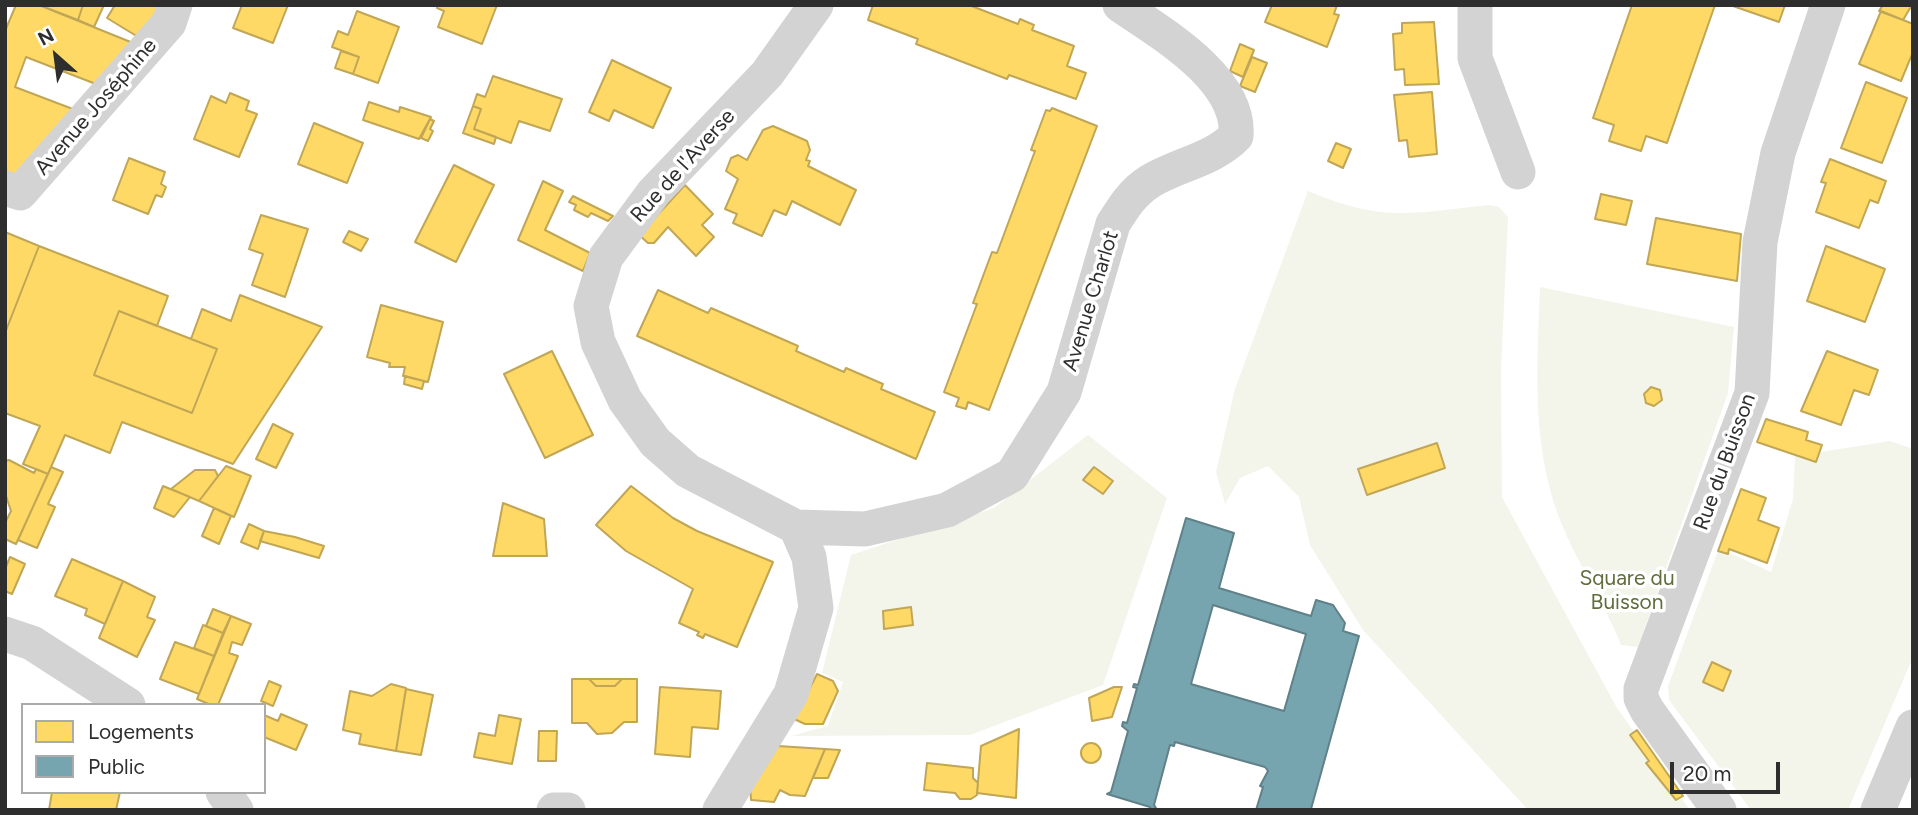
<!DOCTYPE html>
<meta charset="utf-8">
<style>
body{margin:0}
#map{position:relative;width:1918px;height:815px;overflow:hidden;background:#fff;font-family:Figtree,sans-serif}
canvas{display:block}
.frame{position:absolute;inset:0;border:7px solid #2e2e2e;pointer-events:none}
.legend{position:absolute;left:21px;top:703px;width:245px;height:91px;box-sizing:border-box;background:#fff;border:2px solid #ababab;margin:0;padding:9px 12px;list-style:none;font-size:21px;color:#2e2e2e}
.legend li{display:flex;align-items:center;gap:14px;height:35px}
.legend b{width:35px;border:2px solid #ababab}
.north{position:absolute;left:21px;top:21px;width:70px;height:70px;-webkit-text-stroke:5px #fff;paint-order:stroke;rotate:332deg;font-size:19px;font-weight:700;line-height:28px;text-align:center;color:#2e2e2e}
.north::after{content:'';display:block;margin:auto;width:24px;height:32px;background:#2e2e2e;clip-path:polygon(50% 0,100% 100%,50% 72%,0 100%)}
.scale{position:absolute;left:1670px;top:762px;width:110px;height:32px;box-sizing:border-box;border:4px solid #2e2e2e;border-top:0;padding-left:9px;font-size:21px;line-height:24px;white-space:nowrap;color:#2e2e2e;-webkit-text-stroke:5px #fff;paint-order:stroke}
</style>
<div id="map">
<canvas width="1918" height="815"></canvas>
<div class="frame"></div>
<ul class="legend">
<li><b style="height:19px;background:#ffd966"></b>Logements</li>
<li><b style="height:19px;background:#76a5af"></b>Public</li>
</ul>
<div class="north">N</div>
<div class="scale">20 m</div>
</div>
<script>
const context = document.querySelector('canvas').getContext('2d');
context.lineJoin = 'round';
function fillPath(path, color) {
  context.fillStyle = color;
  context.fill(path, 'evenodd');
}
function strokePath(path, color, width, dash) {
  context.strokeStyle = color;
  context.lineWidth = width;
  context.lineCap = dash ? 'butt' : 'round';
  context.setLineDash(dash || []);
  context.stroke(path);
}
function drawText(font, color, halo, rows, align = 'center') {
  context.font = font + ' Figtree,sans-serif';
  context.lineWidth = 7;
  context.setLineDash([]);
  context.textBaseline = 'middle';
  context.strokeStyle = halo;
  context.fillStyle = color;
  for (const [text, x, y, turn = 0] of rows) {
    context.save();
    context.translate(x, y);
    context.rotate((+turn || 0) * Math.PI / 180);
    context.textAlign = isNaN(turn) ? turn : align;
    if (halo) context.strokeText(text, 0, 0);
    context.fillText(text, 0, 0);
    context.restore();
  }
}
fillPath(new Path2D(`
 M1308,191C1384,223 1411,213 1489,205L1499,207L1508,217L1501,370L1502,497L1617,708L1690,810H1528L1363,630L1310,545L1299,497L1268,466L1240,478L1225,504L1216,472L1235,389Z
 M1540,287L1734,327L1728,393L1638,647L1621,645C1604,602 1577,563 1560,520C1531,446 1537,366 1540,287Z
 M1088,435L1167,498L1103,685L970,735L791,736L828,726L843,682L822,673L851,555L994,508Z
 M1890,441L1913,449V657L1848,810H1751L1669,700L1668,686L1719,548L1771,572L1793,499L1795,456Z`), '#f3f5eb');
const homes = new Path2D(`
 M16,5H39L138,45L101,86L26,57L15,87L78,111L18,176L5,171V31Z
 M39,5H83L78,20Z
 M83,5H104L94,27L78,20Z
 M115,5H167L143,40L107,18Z
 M242,5H288L273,43L233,28Z
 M438,5H497L482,44L438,27L444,11L437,8Z
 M873,5H969L1018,24L1020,19L1034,25L1032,30L1074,46L1067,66L1086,73L1076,99L1009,75L1007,79L916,44L918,39L868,20Z
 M1272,5H1337L1334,14L1339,15L1327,47L1265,22Z
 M1632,5H1715L1667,143L1646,136L1641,151L1609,141L1614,125L1593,118Z
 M1730,5H1785L1779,22Z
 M1883,5H1912L1903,20L1879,11Z
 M357,11L399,27L378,83L353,74L359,57L332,47L338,31L348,35Z
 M1881,11L1913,24V52L1901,81L1859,64Z
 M1434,22L1439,84L1405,85L1404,69L1395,70L1393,34L1402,33V23Z
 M1240,44L1254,50L1243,77L1230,71Z
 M341,51L359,57L353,74L335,68Z
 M1252,57L1267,63L1255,92L1240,86Z
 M612,60L671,88L653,128L614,110L609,121L589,112Z
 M493,76L562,99L550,131L519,121L511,143L474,129L481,109L473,106L477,94L485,97Z
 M1866,82L1907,98L1882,163L1841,148Z
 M1432,92L1437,154L1409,157L1407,140L1399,141L1394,95Z
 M230,93L249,101L246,110L257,114L239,157L194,139L211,96L226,103Z
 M369,102L399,112L400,107L431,117L419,139L363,120Z
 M473,106L481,109L474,129L496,137L494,144L463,133Z
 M1052,108L1097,126L989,410L968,402L966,409L956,406L959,398L944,392L977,304L973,303L992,252L997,253L1035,151L1031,150L1046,110L1050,111Z
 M430,119L434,121L430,129L433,131L428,141L421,138Z
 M314,123L363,143L347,183L298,164Z
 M773,126L807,141L810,150L806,160L810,161L808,166L856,190L840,225L792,201L786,215L774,210L762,236L733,223L737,214L725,209L738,179L726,171L731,158L738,155L747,160L763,130Z
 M1336,143L1351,149L1343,168L1328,161Z
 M129,158L165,172L161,184L166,187L162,197L156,195L148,214L113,200Z
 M1830,159L1886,181L1878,203L1870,200L1859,228L1816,212L1826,183L1821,182Z
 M454,165L494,185L456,262L415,242Z
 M543,181L563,191L545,230L590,253L583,271L518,240Z
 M685,185L713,214L702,225L714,237L696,256L668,227L654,243H648L639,235Z
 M1601,194L1632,201L1626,225L1595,219Z
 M573,196L613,216L608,221L591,213L588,217L574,210L576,205L569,202Z
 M261,215L308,229L285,297L252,285L263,254L249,249Z
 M1656,218L1741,234L1737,281L1647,264Z
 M349,231L368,239L361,251L343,242Z
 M5,232L39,246L5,333Z
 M39,246L168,296L157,326L119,311L94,375L192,413L217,349L191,339L202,309L231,321L240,295L322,327L233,464L122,422L110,453L65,435L48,474L23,464L40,426L5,413V333Z
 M1826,246L1885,269L1865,322L1807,301Z
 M658,290L708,313L711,308L798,346L796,351L844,372L846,368L883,384L881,389L935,412L916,459L637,336Z
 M381,305L443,322L428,382L403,376L405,367H389L390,363L367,357Z
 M119,311L217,349L192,413L94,375Z
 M552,351L593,435L545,458L504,374Z
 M1827,351L1878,370L1869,395L1854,390L1841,425L1801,411Z
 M405,376L424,381L422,389L404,384Z
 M1651,387L1660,390L1662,400L1654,406L1646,403L1644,394Z
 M1766,419L1808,432L1806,440L1822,445L1816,462L1757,442Z
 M273,424L293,434L276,468L256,459Z
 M1437,443L1445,468L1367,495L1358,469Z
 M9,460L34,473L36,469L48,474L16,544L5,539V523L11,511L5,493V461Z
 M226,466L251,476L234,517L199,501Z
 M51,467L63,472L48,504L55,507L37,548L18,540Z
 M1094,467L1113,481L1103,494L1083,480Z
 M195,470H215L218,476L199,501L171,489Z
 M163,486L190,497L174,517L154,508Z
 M631,486L673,518L697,531L773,562L737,647L705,634L703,638L697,635L699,632L679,623L693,589L626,551L596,525Z
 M1741,489L1766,498L1758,520L1779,528L1767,563L1729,549L1728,554L1718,551Z
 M503,503L544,519L547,556H493Z
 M214,508L231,516L219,544L202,536Z
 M249,524L264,531L258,549L241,542Z
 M264,531L295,537L324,546L319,558L260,541Z
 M10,557L25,564L12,594L5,591V569Z
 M72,559L123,581L105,624L85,615L87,609L55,596Z
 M123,581L155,597L147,617L155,620L137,657L99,638Z
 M911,607L913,625L884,629L883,611Z
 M213,609L231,616L223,633L206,626Z
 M231,616L251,624L242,645L232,642L229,653L238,656L218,705H211L197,699Z
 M203,625L223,633L214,656L194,648Z
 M175,642L214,656L199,694L160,679Z
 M1712,662L1731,671L1723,691L1703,682Z
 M817,674L833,681L838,691L823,724H805L794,719Z
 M572,679H589L596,686H615L622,679H637V722H624L612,733L597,734L587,723H572Z
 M589,679H622L615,686H596Z
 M269,681L281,686L273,706L261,701Z
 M391,684L406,688L396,751L359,744L361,734L343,730L350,691L372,696Z
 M660,687L721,691L718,729L692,727L690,757L655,754Z
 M1114,687H1122L1112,717L1092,721L1089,698Z
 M406,689L433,695L421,755L396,751Z
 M281,714L307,725L296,750L264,737V715L278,721Z
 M499,715L521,719L512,764L474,757L479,733L495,736Z
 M1019,729L1016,798L977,793L981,746Z
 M1637,730L1683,796L1676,800L1646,763L1649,761L1630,735Z
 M539,731H557L556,761H538Z
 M1081 753a10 10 0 1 1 20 0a10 10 0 1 1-20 0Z
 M778,746L825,749L805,796L790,795L780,790L774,802L751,800L750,786Z
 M825,749L840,750L828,778H813Z
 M927,763L973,768V778L978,783L977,795L971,799H960L955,793L924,790Z
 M52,792H120L116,810H49Z`);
fillPath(homes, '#ffd966');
strokePath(homes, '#c0a655', 2);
const public = new Path2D(`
 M1186,518L1234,533L1219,588L1311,616L1316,600L1333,605L1345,623L1343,631L1359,636L1311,809L1315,810H1256L1263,787L1260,786L1268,771L1265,767L1175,742L1174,746L1170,745L1154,805L1156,808L1151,810L1150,807L1107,794L1111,792L1128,731L1122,726L1123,722L1127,723L1137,688L1133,687L1134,684L1138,685ZM1213,605L1306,634L1284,711L1191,684Z`);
fillPath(public, '#76a5af');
strokePath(public, '#608188', 2);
strokePath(new Path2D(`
 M1475,5V58L1518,172
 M5,188L20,193L169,23L175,5
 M796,527L865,529L947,510L1012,475L1064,392L1113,224C1123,208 1132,193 1149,182C1176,165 1213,160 1236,136C1241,79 1161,33 1120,5
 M5,634L32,643L128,705
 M223,792L236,810
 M554,810H568
 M720,810L791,694L816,608L809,557L796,527L688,471L655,442L625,400L598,342L591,306L606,257L654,192L767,74L816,5
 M1719,810L1647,710L1641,698V689L1752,393L1760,242L1778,153L1828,5
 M1878,810L1913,727`), '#d3d3d3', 35);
drawText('21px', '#2e2e2e', '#fff', [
 ["Avenue Joséphine",96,107,-49],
 ["Rue de l'Averse",683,166,-48],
 ["Avenue Charlot",1091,301,-73],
 ["Rue du Buisson",1725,462,-70]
]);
drawText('21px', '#5e6d39', '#fff', [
 ["Square du",1627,579],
 ["Buisson",1627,603]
]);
</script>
